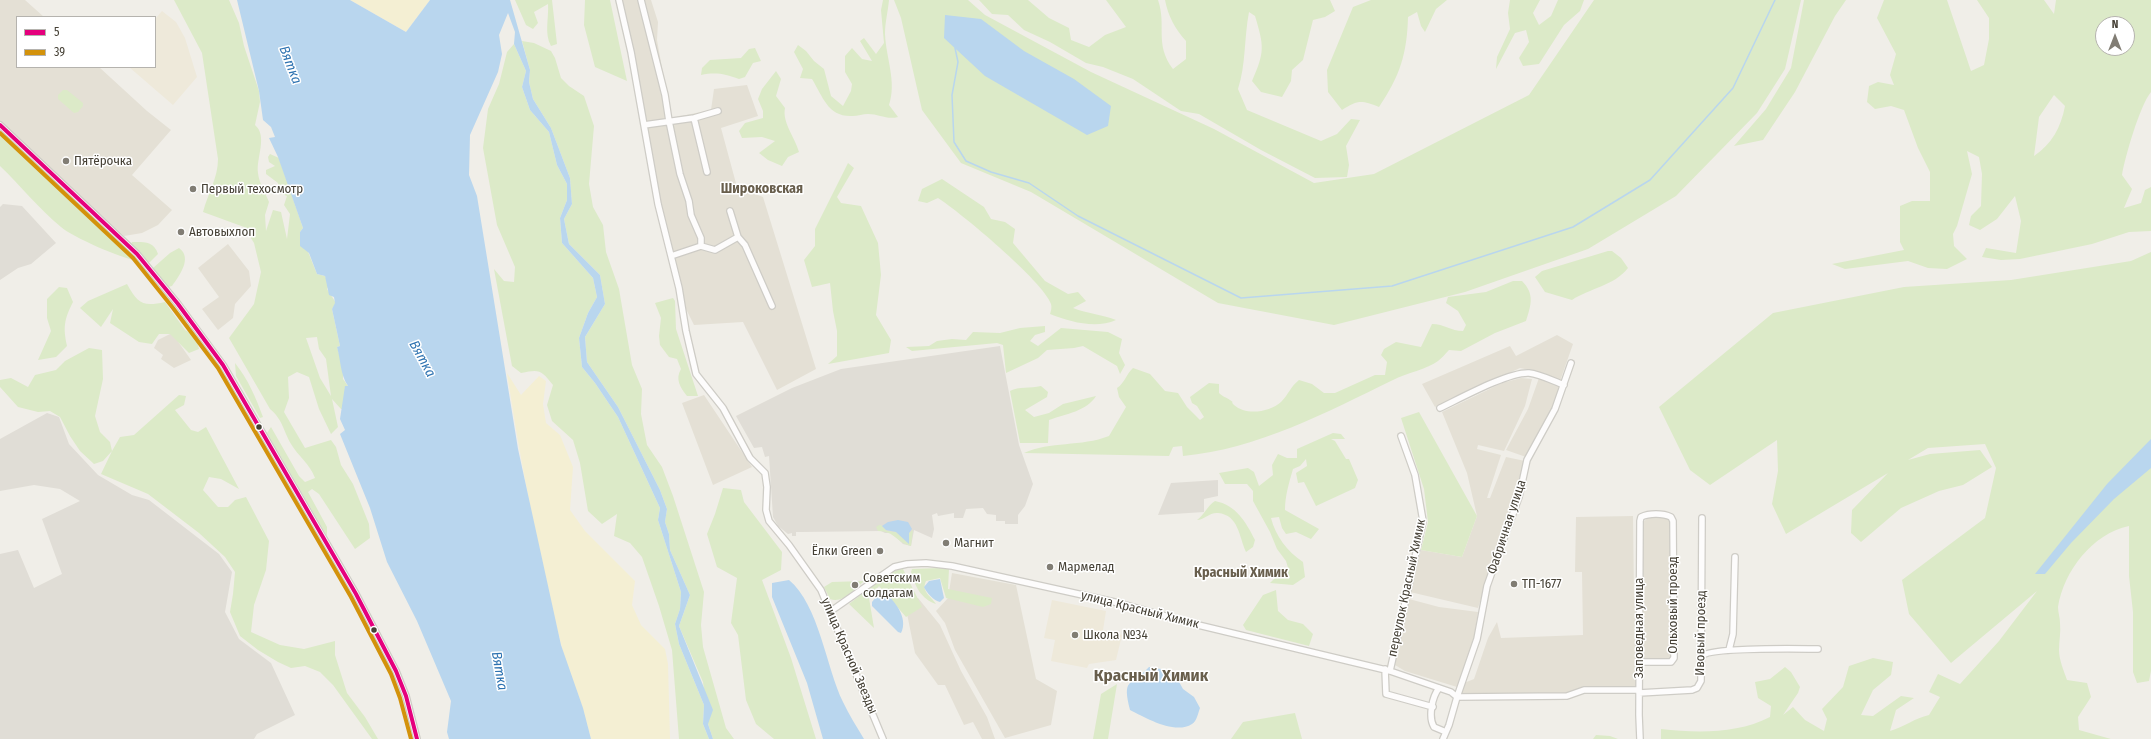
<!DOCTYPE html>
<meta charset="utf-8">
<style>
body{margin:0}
#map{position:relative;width:2151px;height:739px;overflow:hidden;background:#f0eee8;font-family:"Fira Sans Condensed",sans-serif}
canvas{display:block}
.legend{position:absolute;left:16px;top:16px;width:140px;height:52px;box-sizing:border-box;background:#fff;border:1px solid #b5b3ae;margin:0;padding:5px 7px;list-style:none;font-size:12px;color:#454035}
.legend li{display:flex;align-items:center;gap:8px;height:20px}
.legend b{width:20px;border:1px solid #b5b3ae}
.north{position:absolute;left:2095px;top:16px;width:40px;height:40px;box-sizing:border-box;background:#fff;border:1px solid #b5b3ae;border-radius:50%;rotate:0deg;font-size:11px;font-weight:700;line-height:16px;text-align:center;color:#454035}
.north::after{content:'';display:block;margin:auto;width:14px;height:18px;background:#817d74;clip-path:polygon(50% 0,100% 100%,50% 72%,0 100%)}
</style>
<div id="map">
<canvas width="2151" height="739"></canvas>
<ul class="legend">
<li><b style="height:5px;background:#e5007d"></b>5</li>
<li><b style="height:5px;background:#d3920b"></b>39</li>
</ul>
<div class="north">N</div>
</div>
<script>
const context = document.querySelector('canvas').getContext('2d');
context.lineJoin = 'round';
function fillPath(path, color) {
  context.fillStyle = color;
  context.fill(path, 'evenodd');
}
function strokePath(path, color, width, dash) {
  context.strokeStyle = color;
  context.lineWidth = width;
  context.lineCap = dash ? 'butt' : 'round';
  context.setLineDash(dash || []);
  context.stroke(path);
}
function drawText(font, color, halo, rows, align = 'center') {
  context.font = font + ' "Fira Sans Condensed",sans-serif';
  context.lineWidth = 3;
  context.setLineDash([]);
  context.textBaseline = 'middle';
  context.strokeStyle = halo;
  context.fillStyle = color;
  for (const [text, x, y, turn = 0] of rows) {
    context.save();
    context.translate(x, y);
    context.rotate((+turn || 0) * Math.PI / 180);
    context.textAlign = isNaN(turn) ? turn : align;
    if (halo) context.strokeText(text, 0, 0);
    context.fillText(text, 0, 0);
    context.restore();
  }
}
fillPath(new Path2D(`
 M0,0H25L44,17H17V67H99L147,111L171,130L132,175L172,210L158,225L142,233L124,236L0,122Z
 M622,0H651L658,22L657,40L671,118L711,110L714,89L747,85L758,116L721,128L737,187L763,197L816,369L777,390L743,322L694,325L685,307L658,207L637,75Z
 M228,244L249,271L251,286L235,304L233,318L218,330L202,309L219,297L198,268Z
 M172,333L191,360L174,368L161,359L163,355L154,348L158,340Z
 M1557,335L1573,344L1560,381L1539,372L1520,368L1435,407L1422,384L1510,346L1516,356Z
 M1521,378L1532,379L1525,406L1504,451L1478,445L1477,449L1501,455L1487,498H1490L1506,457L1525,461L1478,608L1410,592L1421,550L1462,557L1477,516L1467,473L1442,412L1502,383Z
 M1539,378L1561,385L1553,406L1526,457L1506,450L1528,409Z
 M704,395L752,467L713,485L682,403Z
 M1633,516L1634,597H1637L1636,687H1583L1565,694L1461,695L1464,683L1474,679L1488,638L1497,622L1501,638L1583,635L1582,572H1575L1576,517Z
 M1648,518H1667L1671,520L1672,657L1669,660L1644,659L1643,658V522Z
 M952,573L1016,585L1036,679L1057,691L1051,725L1005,738L955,650L945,623L936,611L948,598Z
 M918,598L940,625L961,671L987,717L995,739H982L973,722L964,725L945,685H938L915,653L905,604Z
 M1409,599L1439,607L1478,612L1474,637L1457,687L1405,671L1395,665Z`), '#e4e0d5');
fillPath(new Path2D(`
 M3,204L22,206L56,243L31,264L18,268L0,280V207Z
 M1000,346L1019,445L1033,484L1025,506L1018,515V524H1005V521H996V515L987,514L983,508L966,509L963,518H954V513L938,516L937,513L932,515L934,529L932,538L914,530L911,546L903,544L892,533H885L881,531L802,532H796V536H792V533L788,534L778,526L773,517L769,456L765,457L762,447L754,448L736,416L792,388L841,369Z
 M47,413L59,417L69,444L98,475L132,495L149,500L219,554L232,572L225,612L239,639L271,663L295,715L257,734L254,739H0V554L18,550L34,588L62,574L42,519L80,501L60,489L34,485L0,491V439Z
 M1218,480V496L1204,499V512L1158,515L1171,483Z`), '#e0ddd6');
fillPath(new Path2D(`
 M162,11L176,22L185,38L197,77L173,105L129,67H155V19Z
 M1052,600L1106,611L1103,630L1122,635L1116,660L1089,664L1087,668L1051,661L1055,640L1044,638Z`), '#eee9da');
fillPath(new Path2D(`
 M174,0H229L239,23L244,46L259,91L260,102L255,125C268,136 256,158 258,173C259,183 265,192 269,202L265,215L266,231L273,210L281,212L287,239L290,214L284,205L287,196L279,193L278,183L266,174V170L275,166L269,162L268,157L270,154L279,158L303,228L300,232L317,274L325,276L329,285L327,289L336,303L332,309L340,346L337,347L343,367V379L348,386L347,411L341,409L332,399L338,427L331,434L319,409L309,377L297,372L288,377L289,398L284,412L305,448L331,440L336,447L341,465L353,484L369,524L370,538L355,549L319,494L312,489L308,492L327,527V536L267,433L271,427L299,476L305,482L315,478C310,464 298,456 291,444C283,430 283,420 270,409L229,338L254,304L261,272L254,243L244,227L203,212C208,193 218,178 218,159L202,53ZM317,337L319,349L326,359L331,396L320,378L306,338Z
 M515,0H552L557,44L551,46C544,34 549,18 548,4L534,12L538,23L533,29L526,25Z
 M585,0H610L627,81L595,67L584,25Z
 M883,0H889C888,11 885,23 885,34C886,58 897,82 889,105L898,117C887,120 879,114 868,114C863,114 858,116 852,116C828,117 823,97 812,79L800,78L803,69L794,52L798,45L806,51L814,61L824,69L831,96L843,106L851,91L852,84L845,72V56L852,48L862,59L872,61L860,41L864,38L876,54L884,43L881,10Z
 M894,0H968L985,15L1091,72L1214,129L1314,183L1374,174L1529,95L1594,0H1801L1785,69L1757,113L1676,196L1588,249L1465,292L1334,325L1218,303L1031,192L961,163L922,110L901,18Z
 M979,0H1028L1049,18L1069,28L1071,40L1089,47L1105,35L1126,27L1106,0H1158C1167,26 1154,44 1173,69L1186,59V41C1175,29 1168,16 1165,0H1330L1335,11L1325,17L1313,20L1303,60L1292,70L1291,81L1282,97L1261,92L1252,81C1265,52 1264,46 1255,16L1249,12C1244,38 1246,65 1238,89L1247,110L1321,141L1337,134L1351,119L1360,120L1346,146L1349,165L1347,177L1315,178L1261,150L1199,114L1181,111L1133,79L1103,67L1086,63L1050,42L1024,30L1008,15L992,14Z
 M1371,0H1447L1436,9L1425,32L1421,26L1417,12L1408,17C1407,54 1400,76 1379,107C1361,100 1358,100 1342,110L1328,92L1327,70L1353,7Z
 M1510,0H1540L1533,13L1539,25L1551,16L1558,0H1584L1580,11L1564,25L1539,64L1523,66L1519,58L1529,42L1526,30L1515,33L1496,69L1497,57L1510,29L1508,13Z
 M1804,0H1846L1835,16L1795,92L1763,140L1734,146L1766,109L1791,68Z
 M1884,0H1947L1971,71L1984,65L1989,39V18L1977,0H2044L2054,14L2056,0H2151V92C2140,105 2125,157 2122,175L2132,189L2124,208L2141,203L2145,190L2151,187V231L2129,232L2092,244L2020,259L2001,260L1982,257L1986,248L2016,253L2021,221L2015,196L1997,219L1980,230L1969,225L1971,216L1981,206L1982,174L1979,157L1967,151L1972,174L1957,226L1953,234L1954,246L1967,259L1947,269L1928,268L1908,261L1845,269L1832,264L1904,250L1900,242V206L1912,201H1930V172L1918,148L1904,110L1891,106L1875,109L1867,102L1869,86L1878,82L1894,85L1890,75L1896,54L1877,18ZM2103,24H2127V48H2103ZM2054,95L2065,106C2061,127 2052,144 2034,156L2039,117Z
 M522,41L534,43L551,51L555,58L561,78L569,86L584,96L594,126L589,184L593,207L603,225L606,252L619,289L632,365L642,389L641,414L647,445L662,467L673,496L704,592L701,625L703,647L726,728L734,739H713L708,724L703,682L679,626L690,595L670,550L669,534L665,522L667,509L660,490L618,407L587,362L585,337L605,304L600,275L569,244L564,219L572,204L570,178L551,128L533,99L529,82L530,70Z
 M514,44L526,71L522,87L530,110L549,132L557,165L567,184V200L560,218L562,243L593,278L597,297L588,313L579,338L582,367L595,383L618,417L660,508L658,520L681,592L680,609L675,624L679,644L704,705L703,724L709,739H679L672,650L659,606L642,557L630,543L614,536L617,514L602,524L588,511L580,463L573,440L552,421L547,405L553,385C541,370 540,369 521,373L512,366L494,269L504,281L514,282L515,267L497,225L483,148L488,109L499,84L507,52Z
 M755,48L761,61L753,63L745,77L739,79C725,74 716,72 701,75L702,68L710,60L741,58L749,49Z
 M776,71L781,79L776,96L785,108C782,123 795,137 799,152L788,157L782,166L768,160L759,153L775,141L762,137L742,138L739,131L745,123L763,118V111L758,99L762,89Z
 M63,90H67L83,103V106L78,112L74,113L58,99V95Z
 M0,133L90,215L137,261C121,258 72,237 61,227C39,209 20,185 0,166Z
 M848,163L854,168L837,197L841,203L861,206L878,243L881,275L876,315L891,340L889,353L828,364L837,356V331L833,311L830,283L812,287L804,260L815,246V229Z
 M942,179L984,207L991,219L1005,222L1015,229L1013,243L1045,281L1068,294L1078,292L1086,301L1073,308C1088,314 1101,314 1116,320C1096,329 1070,322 1050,314C1051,311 1052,307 1051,304C1044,282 960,212 938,198L927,203L918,201L922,189Z
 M132,242C144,242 154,241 158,254L150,262H148L131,244Z
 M179,248C193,258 179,276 172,286L168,287L153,268L170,253Z
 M1608,251H1612L1621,258L1628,268C1614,286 1590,288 1572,300L1545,292L1535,277L1542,271Z
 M2151,252V671L2149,681L2137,683L2133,672V612L2129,576V526C2092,534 2064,571 2058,607C2058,612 2060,618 2060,623C2061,632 2059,641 2059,650C2059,660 2064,671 2067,680L2087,683L2091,697L2078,717L2079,730L2111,739H1661V729C1697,733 1737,734 1770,717L1771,706L1758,698L1755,682L1770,679L1785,667L1791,672L1800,687L1798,693L1783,715L1793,707L1805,720L1824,731L1827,719L1822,709L1843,687L1849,666L1873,658L1893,662L1891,675L1873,690L1861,715L1873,716L1901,696L1914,698L1896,710L1890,731C1904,727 1915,718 1929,715L1940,697L1929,692L1938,674L1960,684L1999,641L2037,591L1951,663L1909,614L1902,580L1985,518L1996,468L1985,444L1928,448L1908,460L1930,454L1980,450L1992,467L1963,485L1939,491L1901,508L1861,542L1851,533L1852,510L1888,473L1786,534L1772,504L1778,471L1777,440L1710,485L1690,470L1659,407L1773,313L1904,287L2011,280L2131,261Z
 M1513,281H1522C1535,294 1531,305 1526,321L1495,333L1461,351L1449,350C1445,354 1442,358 1438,361C1428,369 1406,373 1393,380C1327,412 1258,449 1183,456L1182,446L1173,447L1169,456L1024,453C1050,441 1081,447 1109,436L1126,407L1119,397L1117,388C1125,383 1126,374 1133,368L1150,374L1165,391L1178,393L1187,407L1200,420L1204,417L1197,406L1192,403L1190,397L1209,383L1219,384V393C1223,397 1226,397 1230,400C1235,403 1230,401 1234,405C1246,416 1270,412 1281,402C1289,394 1290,387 1299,380L1312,384L1324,393H1335L1375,375H1385L1387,362L1381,355L1384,349L1396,342L1421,347L1432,324C1444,324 1451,331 1463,331L1466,325L1458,311L1446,303L1448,297L1486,292Z
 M127,284C138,304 143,307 165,302L185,330L196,336L199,349L189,353L170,334H159L152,344L139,342L110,323L113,309L101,327L80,308L88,301Z
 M59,287L67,288L73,302C64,320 63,327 67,346L56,357L38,360L51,331L47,318V299Z
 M673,298L675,301L676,329L698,396H687C680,387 675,379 681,369L677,359L669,357L660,345L659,336L661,318L655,303Z
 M1045,326V332L1035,335L1030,341L1038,346L1061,328L1108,332L1122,339L1119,353L1125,365L1120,374L1117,366L1083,346L1074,348L1047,350L1038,358L1006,373L1003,345L997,343L912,351L906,347L929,346L937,341L952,339L966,340L973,332L1000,333L1020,328Z
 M89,348L102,350L103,379L95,416L100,432L110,442L112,451L120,437L134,435L179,395L186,396L184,405L175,410L191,430L198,432L206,427L239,489L221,479L209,477L203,490L218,507H228L235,500L246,497L269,541L266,570L254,605L251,632L280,645L304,649L335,641V655L347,693L365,717L378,739H372L333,685L320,672L305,666L291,668L278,662L258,650L240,636L230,612L233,594L235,572L225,557L199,533L148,494L101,474L112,451L103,461L94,464L80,451L70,436L60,417L50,411L38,412L18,407L0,387V380L11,378L28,387L35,375L56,370L65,361Z
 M235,363C248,379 256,398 263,417L260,418L236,376Z
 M1041,386L1048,392L1047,397L1025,410L1034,417L1049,413L1063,404L1096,396C1087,411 1066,414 1049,420L1048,443H1020L1010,391C1019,386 1030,389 1041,386Z
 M1419,412L1477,516L1462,557L1421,550L1428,522L1424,489L1401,418Z
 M1333,433L1341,434L1345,439H1331L1335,441L1346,459H1349L1358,480L1355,488L1316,506L1304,482L1298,483L1296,473L1307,466L1306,459L1300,466L1293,469C1289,483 1285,496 1285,510L1319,529L1311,539L1296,532L1286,534L1282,528L1279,517L1271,518C1276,537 1287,551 1303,562L1305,577L1293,585L1270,583L1278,575L1289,571L1286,561L1277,549L1270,532L1253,501V491L1247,484H1225L1219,473L1248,468L1254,472L1259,486L1273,475L1272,465L1278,454L1287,458H1297V449Z
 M723,488L741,490L744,502L782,552L781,570L762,580L791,658L816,739H774L756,724L746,700L738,635L731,623L737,578L717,567L707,534L715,514Z
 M1215,501C1236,505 1246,522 1255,540L1253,547L1246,552C1239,537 1239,515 1218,513C1210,512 1204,520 1197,520C1205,514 1207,506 1215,501Z
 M879,525H881L887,531L896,532L908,543L909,533L913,530L911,546C897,543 895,531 878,531L876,527Z
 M940,568L949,569L948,589L992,598L991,604L983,607L946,598L940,578L926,581C921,592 931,596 936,604C921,599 915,586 911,572L912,569Z
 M903,569L922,607L906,617L879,586L869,598L874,628L849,604L890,572Z
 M864,581C855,589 843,604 830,599L824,587L832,582Z
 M1276,590L1278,611L1288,620L1303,624L1313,634L1309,646L1246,630L1243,625L1263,595Z
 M1117,684L1108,739H1093L1101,694Z
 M1295,713L1302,739H1231L1243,722Z
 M1596,735L1610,736L1618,739H1593Z`), '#dceac8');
fillPath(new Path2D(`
 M350,0H430L406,32Z
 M507,373L521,395L539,376L546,381L543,404L546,423L560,435L573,467L570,510L585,531L635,581L632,605L641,625L665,649L668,664L670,739H591C583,707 569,676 561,644C538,555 521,464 507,373Z`), '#f4efd3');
fillPath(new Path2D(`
 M237,0H350L406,32L430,0H510L530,70L529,82L533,99L551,128L570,178L572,204L564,219L569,244L600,275L605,304L585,337L587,362L618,407L660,490L667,509L665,522L669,534L670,550L690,595L679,626L713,710L708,724L713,739H709L703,724L704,705L679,644L675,624L680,609L681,592L658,520L660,508L618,417L595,383L582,367L579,338L588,313L597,297L593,278L562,243L560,218L567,200V184L557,165L549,132L530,110L522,87L526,71L514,44L515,32L508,13L499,35L502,54L498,72L470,135L469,175L477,196L518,449L561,645L583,708L591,739H449L447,732L451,701L417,621L387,562L370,508L340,434L345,430L340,419L345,386H348C340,374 341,361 337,347L340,346L332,309L335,303L334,297L329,295L325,276L317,274L309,253L300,246V232L303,228L278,157L269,138L275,137L271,127L263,120L259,91Z
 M945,15L981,19L1024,51L1074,79L1111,106L1108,126L1087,135L985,76L944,38Z
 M2151,439V468L2114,499L2071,543L2045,574H2035L2107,484Z
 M898,520L908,522L912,529L909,533V544L896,532L886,530L882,526L888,522Z
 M940,579L944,598L940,602C934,601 926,592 924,587L929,581Z
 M789,580C819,605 826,667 843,702C849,715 857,727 864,739H823L807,683L772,597V583Z
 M881,591C894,598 909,618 901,633L898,632L872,606V602Z
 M1149,667L1173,671L1183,689L1194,697L1200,708C1198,713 1197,721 1192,724C1175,735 1146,718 1130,710C1122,677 1130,687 1149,667Z`), '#b9d6ee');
strokePath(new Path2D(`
 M955,48L958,62L952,95L954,142L966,161L991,172L1029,183L1078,216L1241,298L1392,286L1573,227L1650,180L1733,88L1775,0`), '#b9d6ee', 1.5);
const minor = new Path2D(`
 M619,0L631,52L658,204L679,288L686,331L696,374L723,408L750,458L765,473L767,487L766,510L769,521L789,545L821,590L883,739
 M641,0L665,95L669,121L680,174L689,201L691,215L701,238V246
 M694,118L707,172
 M0,125L137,254L178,304L223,365L356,594L396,671L406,696L417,739
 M644,125L694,118L718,111
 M730,211L738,237L745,245L772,306
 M671,256L701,246L715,250L738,237
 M1440,408C1461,398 1508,372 1529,373C1540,374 1553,381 1564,385
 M831,611L894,567L907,564L926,563L952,566L1119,603L1194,624L1390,671L1451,692L1457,697
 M1729,650L1733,634L1735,557
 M1702,656C1710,647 1801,649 1818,649
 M1639,662H1671L1674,658L1673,521L1671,517C1663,513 1649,513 1641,517L1640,521L1639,715L1640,739
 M1385,669L1386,694L1433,707
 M1390,671L1423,521L1415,475L1401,436
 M1439,688C1432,697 1428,717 1434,727L1446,732
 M1639,693L1692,690L1697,688L1701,681L1702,518
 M1457,697L1567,696L1584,690H1639
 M1443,739L1449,725L1457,697L1477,639L1487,586L1519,497L1527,460L1555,409L1571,363`);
strokePath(minor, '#ceccc6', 8);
strokePath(minor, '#fdfcfc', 5.5);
strokePath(new Path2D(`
 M0,125L137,254L178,304L223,365L356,594L396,671L406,696L417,739`), '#e5007d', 4);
strokePath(new Path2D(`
 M0,133L133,258L173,308L218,368L351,597L391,674L400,698L411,739`), '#d3920b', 4);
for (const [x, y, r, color] of [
 [66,161,4,"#817d74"],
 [193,189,4,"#817d74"],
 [181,232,4,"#817d74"],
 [259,427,3.5,"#454035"],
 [946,543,4,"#817d74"],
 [880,551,4,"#817d74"],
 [1050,567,4,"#817d74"],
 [1514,584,4,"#817d74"],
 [855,585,4,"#817d74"],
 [374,630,3.5,"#454035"],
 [1075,635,4,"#817d74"]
]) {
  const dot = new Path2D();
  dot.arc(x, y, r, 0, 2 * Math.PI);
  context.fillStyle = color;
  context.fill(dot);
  strokePath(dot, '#fff', 1.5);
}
drawText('13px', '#454035', '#fff', [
 ["Пятёрочка",74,161],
 ["Первый техосмотр",201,189],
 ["Автовыхлоп",189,232],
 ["Магнит",954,543],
 ["Ёлки Green",872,551,"right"],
 ["Мармелад",1058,567],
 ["Советским",863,578],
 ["солдатам",863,593],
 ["ТП-1677",1522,584],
 ["Школа №34",1083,635]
], 'left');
drawText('13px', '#454035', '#fff', [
 ["Фабричная улица",1507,527,-72],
 ["переулок Красный Химик",1407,588,-78],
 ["Ольховый проезд",1673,605,-90],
 ["улица Красный Химик",1140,610,14],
 ["Заповедная улица",1639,628,-90],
 ["Ивовый проезд",1701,633,-89],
 ["улица Красной Звезды",849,656,67]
]);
drawText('italic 14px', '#2e73b1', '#fff', [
 ["Вятка",290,65,69],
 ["Вятка",422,359,61],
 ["Вятка",499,671,80]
]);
drawText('bold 14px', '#685e4c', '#fff', [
 ["Широковская",762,189],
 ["Красный Химик",1241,573]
]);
drawText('bold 17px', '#685e4c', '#fff', [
 ["Красный Химик",1151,676]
]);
</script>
